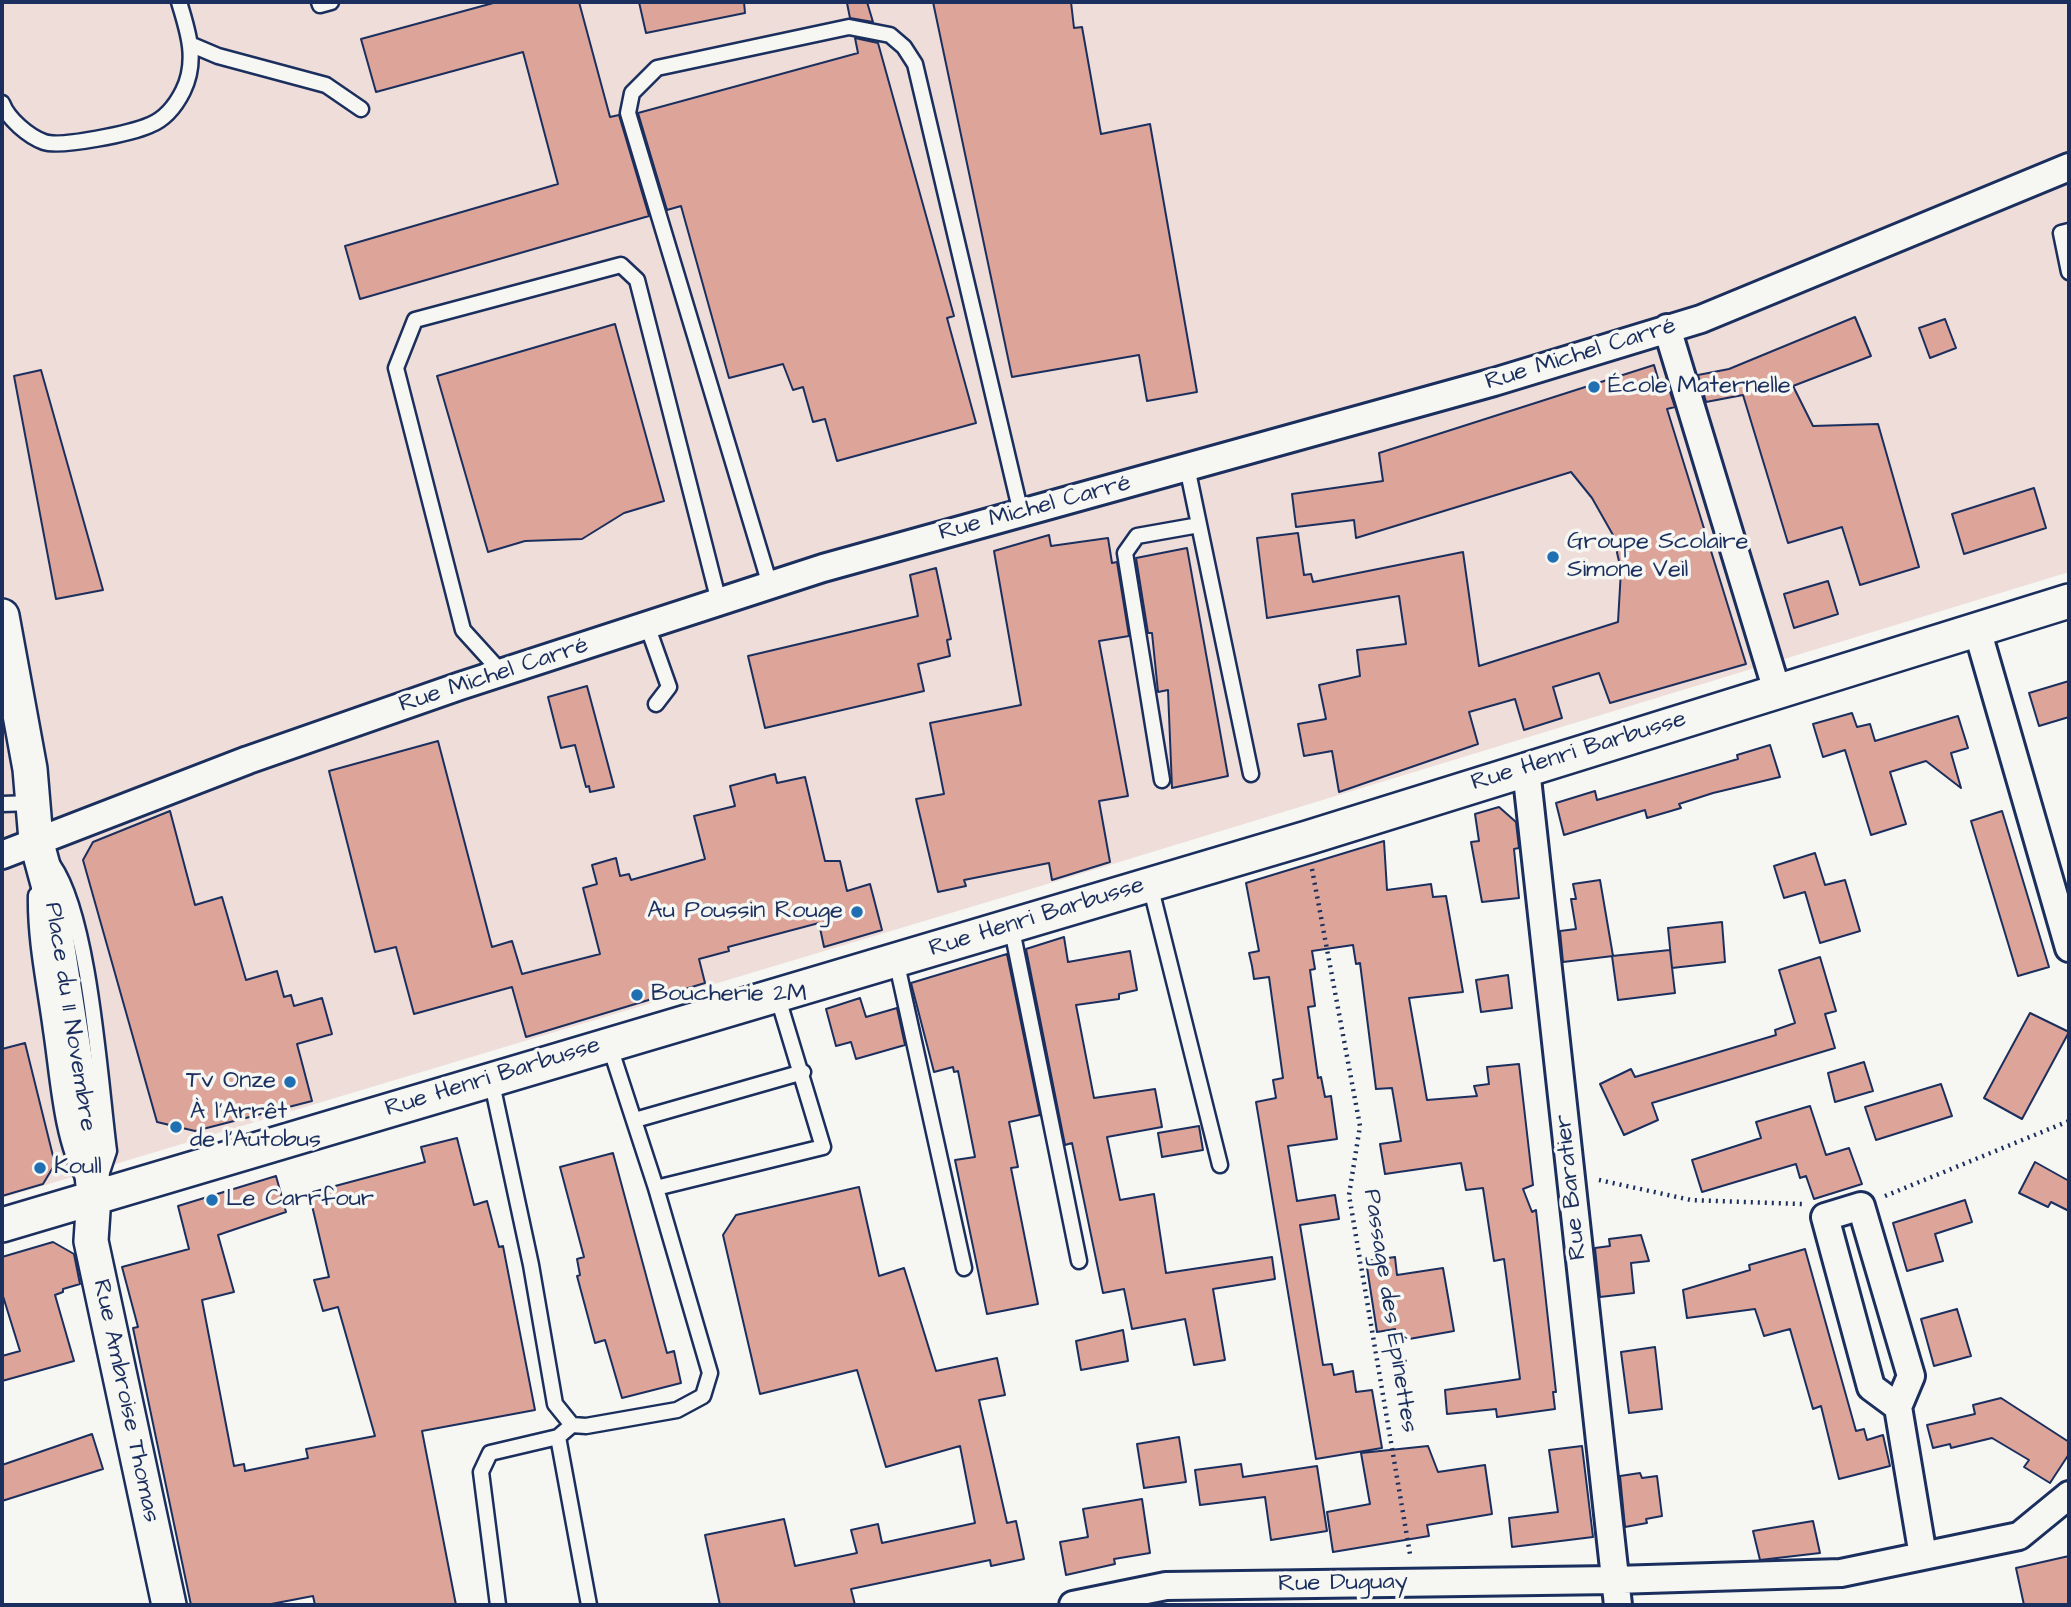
<!DOCTYPE html>
<meta charset="utf-8">
<style>
body{margin:0}
#map{position:relative;width:2071px;height:1607px;overflow:hidden;background:#f6f6f2;font-family:"Architects Daughter",sans-serif}
canvas{display:block}
.frame{position:absolute;inset:0;border:4px solid #1b2f5e;pointer-events:none}
</style>
<div id="map">
<canvas width="2071" height="1607"></canvas>
<div class="frame"></div>
</div>
<script>
const context = document.querySelector('canvas').getContext('2d');
context.lineJoin = 'round';
function fillPath(path, color) {
  context.fillStyle = color;
  context.fill(path, 'evenodd');
}
function strokePath(path, color, width, dash) {
  context.strokeStyle = color;
  context.lineWidth = width;
  context.lineCap = dash ? 'butt' : 'round';
  context.setLineDash(dash || []);
  context.stroke(path);
}
function drawText(font, color, halo, rows, align = 'center') {
  context.font = font + ' "Architects Daughter",sans-serif';
  context.lineWidth = 7;
  context.setLineDash([]);
  context.textBaseline = 'middle';
  context.strokeStyle = halo;
  context.fillStyle = color;
  for (const [text, x, y, turn = 0] of rows) {
    context.save();
    context.translate(x, y);
    context.rotate((+turn || 0) * Math.PI / 180);
    context.textAlign = isNaN(turn) ? turn : align;
    if (halo) context.strokeText(text, 0, 0);
    context.fillText(text, 0, 0);
    context.restore();
  }
}
fillPath(new Path2D(`
 M2,2H2069V572L1044,885L2,1198Z`), '#eeddd8');
const building = new Path2D(`
 M497,2H579L610,117L619,115L649,216L360,299L345,246L558,184L523,52L376,92L361,39Z
 M639,2H744L745,13L646,33Z
 M867,2L873,22L850,18L847,3Z
 M933,2H1071L1074,28L1082,27L1101,134L1150,124L1197,392L1147,401L1139,355L1012,377Z
 M855,38L878,43L954,316L947,318L976,423L837,461L825,419L813,422L803,387L793,390L783,364L729,378L681,206L667,210L638,113L858,53Z
 M1855,317L1871,356L1793,386L1813,426L1878,424L1919,567L1860,585L1842,527L1788,543L1743,395L1706,402L1698,375L1729,369Z
 M1945,319L1956,348L1930,358L1919,328Z
 M615,324L664,501L624,513L582,539L525,541L488,552L437,376Z
 M1654,365L1659,382L1666,380L1675,407L1667,409L1746,664L1610,703L1599,673L1553,687L1562,718L1524,730L1515,699L1469,712L1478,744L1339,792L1332,751L1304,756L1298,724L1326,719L1319,685L1360,676L1357,650L1406,644L1399,596L1267,618L1257,538L1298,533L1304,575L1311,574L1313,582L1463,552L1479,666L1618,622L1621,570L1613,535L1592,498L1571,472L1356,538L1354,520L1296,527L1292,494L1383,481L1379,453Z
 M41,370L103,590L56,599L14,376Z
 M2034,488L2046,528L1964,554L1952,514Z
 M1049,535L1051,546L1108,538L1112,563L1117,562L1129,636L1099,641L1128,796L1099,801L1110,862L1052,880L1049,863L964,880L966,886L938,892L916,799L944,794L930,723L1021,705L994,551Z
 M1187,548L1228,776L1172,788L1168,690L1158,692L1152,633H1148L1136,558Z
 M936,568L951,639L947,640L950,656L918,664L924,691L765,728L748,656L918,616L910,575Z
 M1828,581L1838,614L1794,628L1784,594Z
 M2069,681V717L2039,726L2029,693Z
 M587,686L614,787L590,792L589,786L586,787L575,745L561,748L548,697Z
 M1852,713L1857,727L1870,724L1875,741L1958,716L1968,748L1951,753L1961,788L1926,761L1890,772L1906,824L1871,835L1845,750L1823,757L1813,724Z
 M438,741L492,947L512,941L522,974L600,954L583,888L597,884L592,865L616,858L620,876L629,874L631,880L705,859L694,816L735,806L730,786L775,774L777,783L805,777L825,861H840L847,891L870,884L882,930L824,947L819,923L728,947L729,951L699,959L705,983L526,1037L512,987L414,1014L396,947L375,952L329,771Z
 M1770,745L1780,777L1713,793L1679,804L1681,808L1647,818L1645,810L1564,835L1556,803L1595,791L1597,800L1738,759L1737,755Z
 M1499,807L1516,822L1519,848L1514,849L1519,898L1482,902L1471,842L1479,841L1475,814Z
 M170,811L195,905L222,897L246,980L277,971L284,997L291,995L294,1006L322,998L332,1034L297,1044L312,1101L195,1131L157,1122L83,860L93,842Z
 M2002,811L2049,967L2018,976L1971,821Z
 M1384,841L1387,890L1431,884L1433,897L1446,896L1463,992L1409,998L1427,1100L1477,1096L1474,1086L1489,1084L1487,1067L1519,1064L1533,1185L1523,1189L1532,1212L1536,1210L1556,1392H1553L1555,1409L1497,1417L1496,1409L1447,1414L1445,1390L1520,1379L1504,1259L1494,1261L1483,1188L1466,1190L1461,1163L1385,1174L1380,1144L1401,1141L1392,1088L1376,1089L1360,963L1356,964L1353,945L1312,951L1315,969L1310,970L1315,1006L1308,1007L1318,1078L1321,1077L1325,1097L1331,1096L1337,1139L1288,1146L1297,1201L1335,1195L1339,1219L1300,1225L1323,1365L1332,1364L1334,1375L1353,1371L1356,1392L1372,1390L1382,1448L1316,1459L1256,1102L1276,1098L1273,1080L1283,1078L1269,977L1254,979L1252,966L1249,953L1259,951L1246,883Z
 M1815,853L1825,885L1845,880L1860,931L1820,943L1805,892L1784,898L1774,866Z
 M1600,880L1613,956L1563,962L1560,931L1576,929L1571,899H1576L1573,884Z
 M1722,922L1725,962L1672,968L1668,928Z
 M1064,937L1068,962L1130,951L1137,990L1119,994V999L1076,1005L1094,1098L1155,1089L1162,1127L1107,1137L1120,1200L1154,1194L1166,1273L1272,1257L1275,1279L1213,1289L1225,1360L1194,1365L1185,1319L1132,1329L1124,1289L1103,1293L1072,1143L1065,1145L1026,949Z
 M1670,950L1675,993L1618,1000L1612,956Z
 M1007,954L1040,1115L1009,1122L1018,1167L1011,1168L1038,1304L987,1314L955,1160L975,1157L958,1071L954,1072L953,1067L934,1072L911,983Z
 M1820,957L1836,1011L1825,1014L1835,1048L1652,1103L1658,1120L1624,1135L1600,1084L1631,1069L1635,1077L1776,1035L1775,1030L1795,1023L1779,970Z
 M1508,975L1512,1008L1481,1012L1476,980Z
 M860,998L866,1017L897,1008L905,1045L856,1059L851,1042L836,1046L826,1009Z
 M2030,1013L2069,1032L2022,1119L1984,1098Z
 M25,1043L55,1164L43,1184L2,1196V1049Z
 M1864,1062L1873,1091L1835,1102L1828,1073Z
 M1941,1084L1952,1116L1876,1140L1865,1107Z
 M1810,1106L1826,1155L1849,1148L1862,1184L1814,1199L1806,1176L1800,1178L1796,1164L1702,1192L1692,1160L1761,1138L1756,1122Z
 M1199,1126L1203,1150L1162,1157L1158,1133Z
 M457,1138L474,1205L487,1201L499,1247L503,1246L535,1410L422,1431L456,1605H315L313,1596L266,1605H191L133,1328L138,1327L122,1267L189,1249L178,1206L276,1176L286,1212L218,1235L234,1292L202,1300L234,1466L244,1464L245,1471L308,1458L306,1449L375,1436L338,1307L323,1311L314,1280L329,1277L309,1193L425,1162L421,1147Z
 M613,1153L667,1353L674,1351L681,1383L622,1398L605,1340L595,1343L577,1276L580,1275L577,1259L584,1257L560,1167Z
 M2035,1162L2069,1181V1211L2051,1202L2048,1207L2019,1193Z
 M859,1187L879,1276L904,1268L936,1371L997,1358L1005,1395L979,1400L1007,1523L1016,1521L1024,1559L991,1566L990,1560L851,1589L855,1605H720L705,1535L784,1519L795,1566L857,1553L851,1530L878,1524L882,1543L975,1523L960,1446L886,1467L857,1370L760,1394L723,1235L736,1215Z
 M1965,1200L1972,1222L1935,1234L1943,1261L1907,1271L1893,1223Z
 M1641,1235L1649,1261L1631,1263L1634,1293L1600,1297L1595,1248L1610,1246L1609,1239Z
 M53,1242L74,1254L80,1284L63,1289V1292L55,1295L74,1361L2,1381V1356L20,1351L2,1293V1257Z
 M1805,1249L1856,1431L1864,1429L1867,1440L1883,1435L1890,1466L1839,1479L1821,1406L1813,1409L1790,1329L1764,1336L1755,1309L1687,1318L1683,1290L1750,1270L1749,1265Z
 M1395,1257L1397,1275L1443,1268L1454,1331L1398,1341L1395,1329L1377,1332L1366,1261Z
 M1957,1309L1971,1356L1934,1366L1921,1319Z
 M1123,1330L1128,1361L1081,1370L1076,1341Z
 M1655,1347L1662,1409L1629,1413L1621,1352Z
 M2001,1398L2069,1442V1454L2050,1483L2024,1467L2029,1460L1992,1438L1951,1448L1950,1444L1933,1448L1927,1425L1975,1414L1973,1405Z
 M92,1434L103,1469L2,1501V1465Z
 M1179,1437L1186,1482L1144,1488L1137,1444Z
 M1428,1446L1438,1472L1485,1465L1492,1514L1427,1525L1429,1536L1333,1552L1327,1512L1370,1504L1361,1453Z
 M1582,1446L1593,1537L1512,1547L1509,1518L1558,1512L1549,1450Z
 M1241,1464L1243,1477L1317,1466L1327,1531L1271,1540L1265,1497L1200,1505L1195,1470Z
 M1640,1473L1642,1478L1657,1476L1662,1516L1646,1519L1647,1523L1625,1527L1620,1476Z
 M1142,1499L1150,1553L1114,1559L1115,1564L1066,1575L1060,1542L1088,1537L1083,1509Z
 M1813,1521L1820,1553L1760,1560L1753,1531Z
 M2069,1556V1605H2024L2016,1568Z`);
fillPath(building, '#dda49a');
strokePath(building, '#1b2f5e', 2);
const service = new Path2D(`
 M319,2L320,5L331,2
 M192,45L218,56L326,85L361,109
 M2,103C8,119 28,136 44,142C61,148 132,133 150,125C165,119 176,105 183,91C198,61 188,31 179,2
 M2069,231L2061,233L2069,272
 M1187,467L1251,774
 M770,585L628,113L632,93L657,68L849,27L890,35L904,47L915,64L1021,513
 M647,625L669,687L656,704
 M502,673L463,630L396,368L415,320L621,265L637,280L719,602
 M1162,780L1125,553L1137,536L1199,525
 M2,804L33,803
 M53,865C90,918 100,1082 109,1151L101,1175
 M1150,885L1220,1165
 M36,895C35,940 45,985 51,1030C58,1075 61,1138 83,1177
 M1011,925L1079,1261
 M896,960L964,1268
 M491,1079L531,1265L555,1404L572,1425
 M635,1120L803,1072
 M656,1188L823,1147L777,995
 M558,1437L589,1605
 M498,1605L481,1472L490,1453L558,1437L572,1425L586,1426L677,1410L703,1396L710,1373L656,1188L609,1044`);
const minor = new Path2D(`
 M1667,328L1777,691
 M1977,629L2069,948
 M1526,769L1618,1605
 M2,855L248,760L460,686L823,568L1494,382L1701,319L2069,167
 M1898,1407L1871,1387L1825,1217L1861,1206L1911,1376L1898,1407L1923,1556
 M1073,1605L1166,1586L1615,1580L1841,1573L2019,1536L2069,1495`);
const tertiary = new Path2D(`
 M2,616L30,769L36,840L48,884L90,1153L94,1196L91,1241L169,1605
 M2,1225L1307,838L2069,601`);
strokePath(service, '#1b2f5e', 19);
strokePath(minor, '#1b2f5e', 32);
strokePath(tertiary, '#1b2f5e', 38);
strokePath(new Path2D(`
 M1312,869L1360,1126L1349,1195L1410,1554
 M1599,1180L1691,1200L1802,1204
 M1885,1196L2069,1121`), '#1b2f5e', 4.5, [2, 5]);
strokePath(service, '#f6f6f2', 14);
strokePath(minor, '#f6f6f2', 26);
strokePath(tertiary, '#f6f6f2', 33);
for (const [x, y, r, color] of [
 [1594,387,7,"#1f6fb2"],
 [1553,557,7,"#1f6fb2"],
 [857,912,7,"#1f6fb2"],
 [637,995,7,"#1f6fb2"],
 [290,1082,7,"#1f6fb2"],
 [176,1127,7,"#1f6fb2"],
 [40,1168,7,"#1f6fb2"],
 [212,1200,7,"#1f6fb2"]
]) {
  const dot = new Path2D();
  dot.arc(x, y, r, 0, 2 * Math.PI);
  context.fillStyle = color;
  context.fill(dot);
  strokePath(dot, '#f6f6f2', 2.5);
}
drawText('24px', '#1b2f5e', '#f6f6f2', [
 ["Rue Michel Carré",1581,355,-17],
 ["Rue Michel Carré",1035,509,-15],
 ["Rue Michel Carré",494,676,-18],
 ["Rue Henri Barbusse",1579,752,-17],
 ["Rue Henri Barbusse",1037,918,-17],
 ["Place du 11 Novembre",69,1017,81],
 ["Rue Henri Barbusse",493,1078,-17],
 ["Rue Baratier",1572,1187,-96],
 ["Passage des Épinettes",1389,1311,81],
 ["Rue Ambroise Thomas",125,1401,78],
 ["Rue Duguay",1343,1584,-1]
]);
drawText('24px', '#1b2f5e', '#f6f6f2', [
 ["École Maternelle",1608,387],
 ["Groupe Scolaire",1567,543],
 ["Simone Veil",1567,571],
 ["Au Poussin Rouge",843,912,"right"],
 ["Boucherie 2M",651,995],
 ["Tv Onze",276,1082,"right"],
 ["À l'Arrêt",190,1113],
 ["de l'Autobus",190,1141],
 ["Koull",54,1168],
 ["Le Carrfour",226,1200]
], 'left');
</script>
